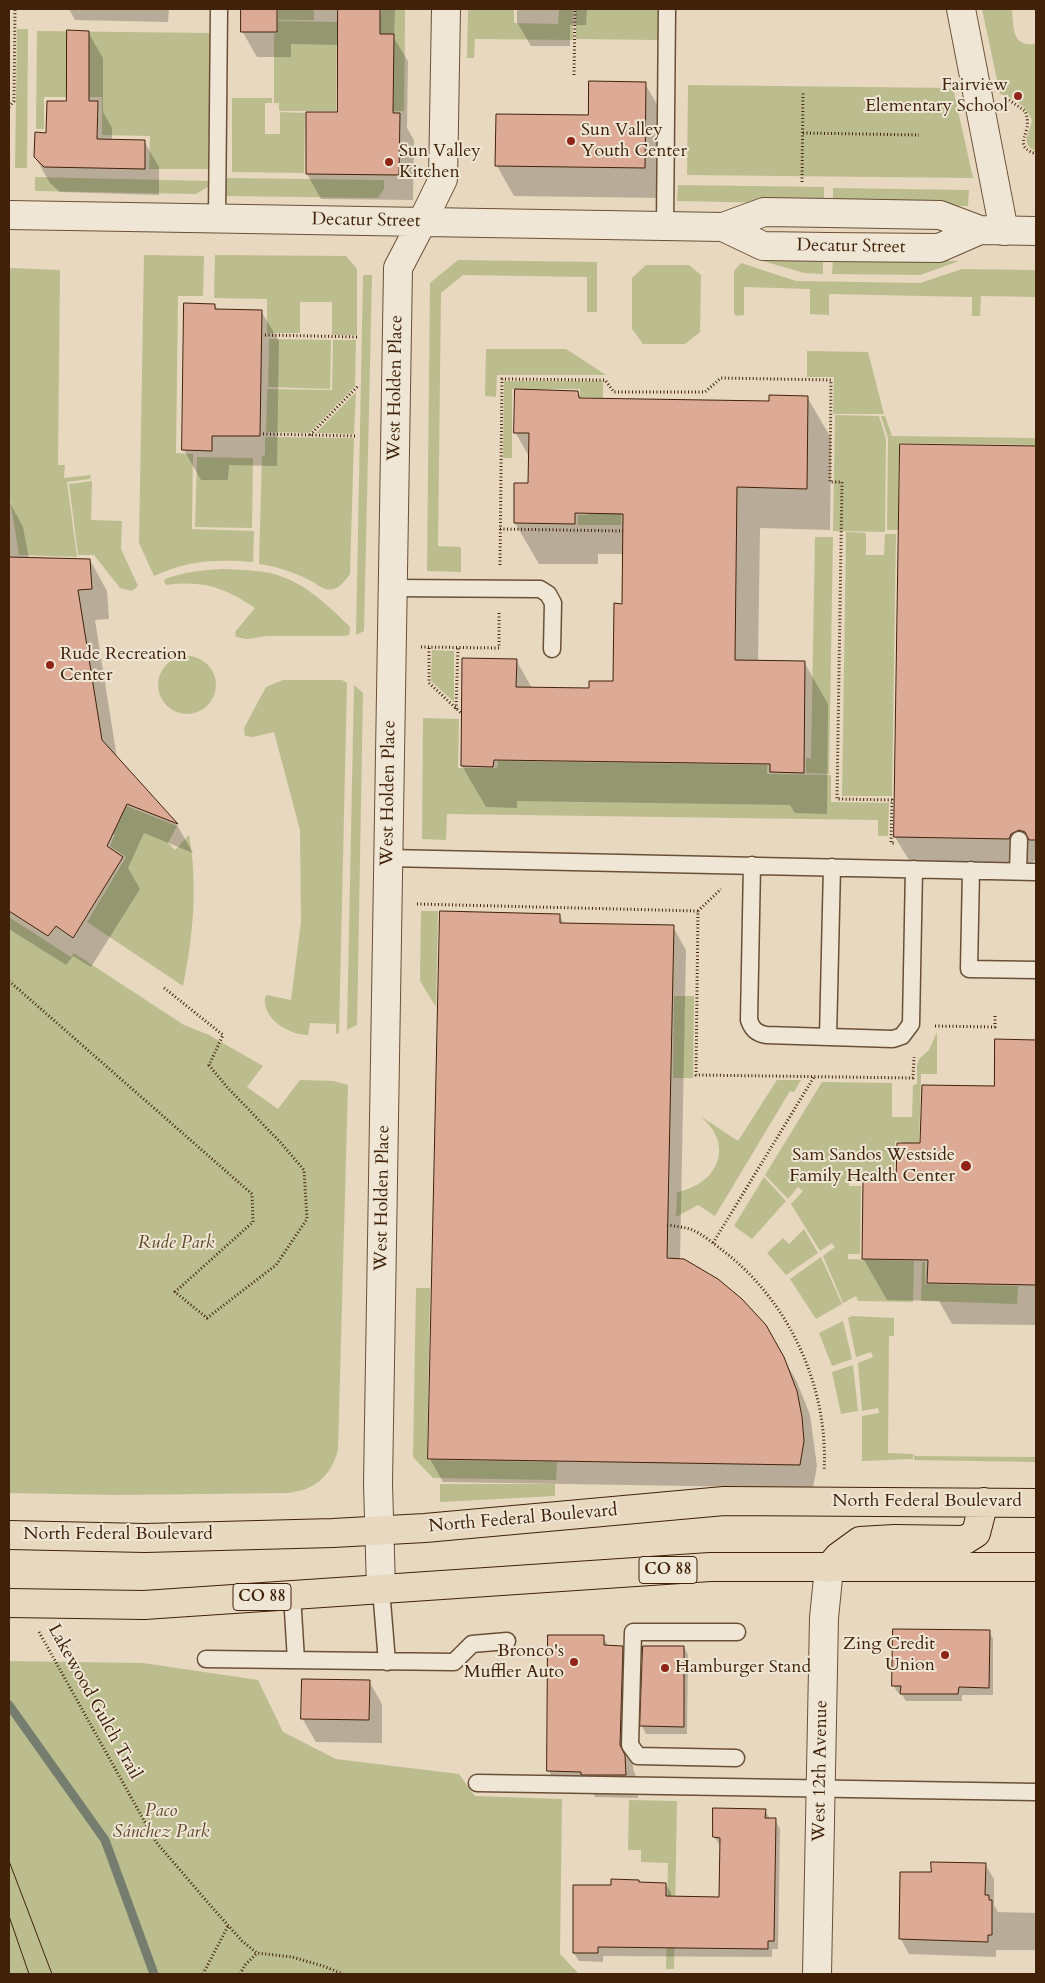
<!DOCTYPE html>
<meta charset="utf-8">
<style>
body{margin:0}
#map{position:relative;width:1045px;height:1983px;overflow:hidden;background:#e7d8bf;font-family:Cardo,serif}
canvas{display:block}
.frame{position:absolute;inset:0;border:10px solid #412209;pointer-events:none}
</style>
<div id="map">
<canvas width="1045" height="1983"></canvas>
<div class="frame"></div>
</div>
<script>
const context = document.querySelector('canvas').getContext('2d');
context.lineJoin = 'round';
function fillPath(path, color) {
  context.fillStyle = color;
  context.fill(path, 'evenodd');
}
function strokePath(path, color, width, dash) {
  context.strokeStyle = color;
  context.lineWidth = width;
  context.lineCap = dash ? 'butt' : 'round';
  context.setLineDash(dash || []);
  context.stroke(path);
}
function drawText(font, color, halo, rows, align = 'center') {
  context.font = font + ' Cardo,serif';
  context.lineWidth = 4;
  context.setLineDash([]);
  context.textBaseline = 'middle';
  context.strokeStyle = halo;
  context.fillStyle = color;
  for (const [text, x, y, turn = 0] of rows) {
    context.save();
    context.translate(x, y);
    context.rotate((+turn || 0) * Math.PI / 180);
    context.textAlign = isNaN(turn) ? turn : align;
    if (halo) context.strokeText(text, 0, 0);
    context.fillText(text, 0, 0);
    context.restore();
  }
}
fillPath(new Path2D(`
 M278,9H314V20H278Z
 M381,9H405V33L403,34H405L404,111H338V103L394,104V34L338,33L372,17H381Z
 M468,9H514V23L558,24L559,9H573V40L475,39L474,58H467Z
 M576,9H658V40L576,39Z
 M982,9H1012C1014,28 1011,47 1036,44V151C1019,144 1030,133 1032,120C1024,105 1016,98 1000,94Z
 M278,21L337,22L336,111H279V103H274V34L277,33Z
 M17,29H28L27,168H15Z
 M37,31L211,33L208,169H149L150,136L102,135V97H44V129H36Z
 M688,85L953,88L973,178L687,175Z
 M232,98H272V103H265V134H280V112L305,113L304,173L232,172Z
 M35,177L209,181V186L196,194L35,191Z
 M227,178L384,180V189L378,198L226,196Z
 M678,185L824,187V204L677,201Z
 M833,188L969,190L968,206L833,204Z
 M144,255L204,256L203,296H178L176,453L193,454L192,529L254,531L253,562C215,559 189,560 154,576L139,543Z
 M215,255L346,256L357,269V335H332V302H300V333H267V299L214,298Z
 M753,258L823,259V274L804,273Z
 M833,259L959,261L920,275L832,274Z
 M458,260L597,262V312H587V277L463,275L441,293L438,546L461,547V572L427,571L430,283Z
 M741,263L796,281L920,283L962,269L1036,270V297L981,296L980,316H972V297L829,294V315L810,314V289L744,287V315L736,316L734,313V271Z
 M646,265H689L701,275L700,332L685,344H643L632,329V278Z
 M9,268L60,270L58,465H65L64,478L91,475L90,479L67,482L77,557L19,555L9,493Z
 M363,275H372L364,631L356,635Z
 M269,339L331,340L330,389L268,387Z
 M333,340H356L355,386L309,433L266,432L267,389L332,390Z
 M486,349H566L606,375H497L496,397L485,396Z
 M807,351L868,352L884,414H833L834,377H807Z
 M504,381H603V398L580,397V389H512V458H503Z
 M356,392L354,434L316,433Z
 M835,415L879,416L886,439L885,532L833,531Z
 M881,416H885L892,436L1036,438V445L899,443L898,530H887L888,438Z
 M265,437L354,438L350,574C346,579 340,588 333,589C326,591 320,587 315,583C297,573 279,567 259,564L262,456L265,455Z
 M197,457L253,458L252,528L195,527Z
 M92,481L91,520L122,521L121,549L138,586L132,591L120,588L94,555H78L69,484Z
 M588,486L621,494V525H578V515H588Z
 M846,532L866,533V555H884L885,534H896L892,796H842Z
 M815,537H833L829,774L806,773V758H811Z
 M224,569C239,570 255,570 270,573C302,580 328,605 350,627L349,635L343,636H267L247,639L236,637L235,632L255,608C225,588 204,580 167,585L164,582L165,579C184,572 203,570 224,569Z
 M432,650L454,651V702L431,681Z
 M158 685a29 29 0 1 1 58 0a29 29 0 1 1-58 0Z
 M283,680H342L347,683L339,1033L336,1034V1024L310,1023L308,1035C289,1035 262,1019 265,997L267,995L291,1000L301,922L300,830L274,732L253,737L245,736L244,728L266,687Z
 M354,685L363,693L357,1025L347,1030Z
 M423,718L459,719L458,768H497L498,761L767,765V774L831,775V802L889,803L888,836H878V820L447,814L446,840L422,839Z
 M116,802L177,826L168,843L175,850L189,835C198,885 193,937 183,986L87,922L126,857L110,846L115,835L100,826Z
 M421,911H438L436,1007L420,981Z
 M9,917L71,957L74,953L184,1025L209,1035L263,1066L247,1087L278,1109L300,1080L334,1081L348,1085L338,1450C331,1476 315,1490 288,1493L116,1495L9,1493Z
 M674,996H694L693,1078H673Z
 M937,1032V1074H921L919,1149H903V1142L895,1141L894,1180L848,1179L849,1186H861L860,1254H848V1259L914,1261L913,1302L858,1301L856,1296L843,1303L823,1256L835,1247L832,1243L820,1251L791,1204L803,1191L798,1187L788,1199L765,1175L822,1082L892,1083V1117H912L913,1085L917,1084V1064L920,1058L929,1050Z
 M777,1080H801L794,1092L790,1091L715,1216L698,1205L676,1217L677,1192C719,1184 735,1144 700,1116L738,1141Z
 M764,1177L786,1201L752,1239L734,1226Z
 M804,1229L818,1253L786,1275L767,1253L783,1238L789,1244Z
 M821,1257L842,1304L816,1319L790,1279Z
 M922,1262H925V1284L1018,1286L1017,1304L921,1301Z
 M416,1288H430L427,1460L557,1462L556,1480L433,1478L413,1457Z
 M852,1316L894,1318V1336H889L888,1453L913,1454V1459L862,1461V1416L879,1413L878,1408L862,1411L858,1363L873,1357L871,1352L856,1357L848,1318Z
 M843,1321L852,1359L832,1366L819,1333Z
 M853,1365L858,1411L841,1414L832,1372Z
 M914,1454L915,1456L1036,1457V1462L914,1460Z
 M440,1484H555V1496L440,1502Z
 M9,1661L143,1663L258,1680L283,1732L336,1759L459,1774L475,1796L562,1799L560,1954L579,1974H9Z
 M629,1800L677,1801L674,1969H666L668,1863L641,1862V1850H628Z`), '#bbbd8e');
fillPath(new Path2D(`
 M69,9H169L168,22L75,20Z
 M242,9H395L394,38L408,61L407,128L414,140L413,200L321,199L307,174L338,113L339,45L291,44V57H257L242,31Z
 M517,9H587L586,25H570V46H531L517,22Z
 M88,32L103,58V112L112,128V140L144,141L159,167V195L60,192L50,183L35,157L67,102Z
 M645,84L663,114L662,198L514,196L497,166L590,117Z
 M215,305L218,311H261L279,341L277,466L229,465L228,480H201L184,450Z
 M578,392L582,400L770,402L807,397L831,438L830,530L760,528L758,662H804L828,704L827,814L795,813L790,805L517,801V808L486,807L462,766L516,660L532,688L590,689L614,683L623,605L624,554H598V564H539L515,523L530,485V458L515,432Z
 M902,446L1036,448V860L1028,865L913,867L895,837Z
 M9,501L23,527L29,559L90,560L107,591L109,619L95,620L117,758L177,825L193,853L144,833L128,868L140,889L91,967L73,956L66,965L9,929Z
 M559,915L565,925L673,927L686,950L680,1260L765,1326L797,1382L810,1415L817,1466L813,1488L443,1482L430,1459Z
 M997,1040L1036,1041V1325L952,1324L939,1301L887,1300L863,1258L897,1184L921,1145L996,1087Z
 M989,1631L993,1639V1695H962V1701H906L901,1693H898L893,1685Z
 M603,1637L609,1647H622L635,1670L633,1769L637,1779L638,1798L595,1797L594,1794H562L549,1771Z
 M684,1647L688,1655L687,1734H646L642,1726Z
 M369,1681L382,1704V1743L316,1742L302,1718Z
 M765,1810L770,1819L775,1820L780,1829L778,1949H772V1957L603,1956V1962L579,1961L574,1953L612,1887L639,1881L640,1884H666L671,1893V1898L720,1899L721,1846L714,1837Z
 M985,1864L994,1879V1905L998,1912L1036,1913V1950H996V1957L909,1954L901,1939L933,1874Z`), '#0003');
strokePath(new Path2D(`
 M9,1705L105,1840L154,1974`), '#757d6e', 9);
const building = new Path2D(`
 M241,9H277V32H241Z
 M338,9H380V34H394L393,113H400L399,175L306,174V112H337Z
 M67,30L89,31V101H98L97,139L145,140V169L44,167L34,157L35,132L46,133L47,101H66Z
 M589,81L646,82L645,168L495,166L496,114L588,115Z
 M184,303L215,304V309L262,310L260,436H212V451L182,450Z
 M515,389L578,391L579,398L769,401V395L808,396L807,489L737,487L735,660L805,661L804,773L770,772V764L494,760L493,767L461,766L462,658L517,659L516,687L589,688V681H613L614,603L622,604L623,514L575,513V524L514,523V483H528L529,433H514Z
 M900,444L1036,446V840H1029L1025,832L1019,830L1011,834L1009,839L894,837Z
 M9,557L90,559L92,589L78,590L102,740L178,824L127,804L107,846L123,857L73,938L56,926L48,936L9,911Z
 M440,911L560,914V923L674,925L667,1258L684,1259L718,1279L742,1299L766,1325L784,1357L797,1391L802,1417L804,1441L800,1465L428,1459Z
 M995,1039L1036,1040V1285L927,1283L928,1260L862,1259L863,1181L896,1182L897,1143H920L922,1085L994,1086Z
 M893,1629L990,1630L989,1688L959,1687L958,1694H900L901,1686H892Z
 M548,1635H604V1645L623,1646L620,1745L625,1755L626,1775H581V1772L547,1771Z
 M643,1646H684V1727L640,1726Z
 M302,1679L370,1680L369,1720L301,1719Z
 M713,1808L766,1809L765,1818H776L774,1941H768V1949L598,1947V1953H573V1885H611V1879L639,1880V1882L666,1883V1896L719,1897L720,1838L713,1837Z
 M931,1862L986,1863L985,1895H989V1900H992V1935H988V1942L899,1939L900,1872H931Z`);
fillPath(building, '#ddaa96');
strokePath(building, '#412209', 1);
const service = new Path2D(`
 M217,218L219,9
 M665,225L667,9
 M392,588L540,589L548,594L553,603L552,649
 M388,858L1036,872
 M752,865L749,1020C752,1029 756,1033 766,1035L893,1039L902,1036L911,1024L914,869
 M971,870L969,969L1036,970
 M1018,871L1019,840
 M828,1037L832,867
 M381,1589L387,1662
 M292,1595L296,1660
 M206,1659L454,1662L472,1644L507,1641
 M736,1758L638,1756L630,1745L633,1632H737
 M477,1783L1036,1792`);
const minor = new Path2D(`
 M961,9L1004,231
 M422,222L443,179L446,9
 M817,1974L824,1618L829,1568`);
const tertiary = new Path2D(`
 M9,215L723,227L764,212L829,213L940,215L980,230L1036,231
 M723,227L763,246L828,247L939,248L980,230
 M381,1589L378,1483L398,268L422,222`);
const primary = new Path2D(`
 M9,1535L145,1538L333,1533L425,1528L724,1501L1036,1503
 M829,1568L838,1557L860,1541L894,1539L965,1540L976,1533L984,1502
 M144,1605L710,1567H1036`);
strokePath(service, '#6a5036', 19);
strokePath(minor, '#6a5036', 30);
strokePath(tertiary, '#6a5036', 30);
strokePath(primary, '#412209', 30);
strokePath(new Path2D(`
 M574,75L575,9
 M1009,100L1025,111C1027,116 1028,122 1027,128C1023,142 1019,148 1036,154
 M9,107L14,101L15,9
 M803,133L919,135
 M802,182L803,93
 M265,335L359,337
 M263,434L357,436
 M310,435L358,386
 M500,529L623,531
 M500,565L502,379L605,380L614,392H705L721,378L831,380L830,482H842L837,799L892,800L891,843H895
 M421,647L499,648V611
 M429,648V683L461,713
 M456,709L458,648
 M417,904L698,911L696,1075L913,1078L914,1057
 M698,911L721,889
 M9,981L252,1194L253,1222L175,1292L207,1318L276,1265L307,1219L304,1170L281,1143L226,1086L209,1065L223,1035L163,987
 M935,1026L995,1027V1015
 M667,1225C675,1226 683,1227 690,1229C701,1233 713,1243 722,1250C789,1300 829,1388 824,1471
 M713,1243L814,1077
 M39,1632L156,1842L210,1905L242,1941L257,1953L292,1957L323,1966L343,1974
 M203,1974L228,1926
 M240,1974L245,1965L257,1953`), '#412209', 3, [1, 2.5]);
strokePath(service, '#efe6d5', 16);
strokePath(minor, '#efe6d5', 28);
strokePath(tertiary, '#efe6d5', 28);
strokePath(primary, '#e7d8bf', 28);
strokePath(new Path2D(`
 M9,1861L52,1974
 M9,1916L29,1974`), '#412209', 1);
const primaryBridge = new Path2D(`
 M9,1603L144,1605`);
strokePath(primaryBridge, '#412209', 30, []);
strokePath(primaryBridge, '#e7d8bf', 28);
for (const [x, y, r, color] of [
 [1018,96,5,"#8f2418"],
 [571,141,5,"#8f2418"],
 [389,162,5,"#8f2418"],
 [50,665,5,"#8f2418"],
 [966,1166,6,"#8f2418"],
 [945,1655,5,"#8f2418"],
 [574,1662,5,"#8f2418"],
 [665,1668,5,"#8f2418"]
]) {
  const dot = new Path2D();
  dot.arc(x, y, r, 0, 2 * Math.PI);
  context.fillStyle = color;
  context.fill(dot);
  strokePath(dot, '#efe6d5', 2);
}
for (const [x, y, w] of [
 [668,1570,58],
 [262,1597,58]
]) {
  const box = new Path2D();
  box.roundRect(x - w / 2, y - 13.5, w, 27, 4);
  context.fillStyle = '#efe6d5';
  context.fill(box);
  strokePath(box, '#412209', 1);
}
drawText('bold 16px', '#412209', null, [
 ["CO 88",668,1570],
 ["CO 88",262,1597]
]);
drawText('18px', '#412209', '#efe6d5', [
 ["Fairview",1008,86],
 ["Elementary School",1008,107],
 ["Sun Valley",581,131,"left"],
 ["Youth Center",581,152,"left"],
 ["Sun Valley",399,152,"left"],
 ["Kitchen",399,173,"left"],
 ["Rude Recreation",60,655,"left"],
 ["Center",60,676,"left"],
 ["Sam Sandos Westside",955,1156],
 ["Family Health Center",955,1177],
 ["Zing Credit",935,1645],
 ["Union",935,1666],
 ["Bronco's",564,1652],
 ["Muffler Auto",564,1673],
 ["Hamburger Stand",675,1668,"left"]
], 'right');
drawText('18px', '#412209', '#efe6d5', [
 ["Decatur Street",366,221,1],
 ["Decatur Street",851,247,1],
 ["West Holden Place",396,388,-89],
 ["West Holden Place",389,793,-89],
 ["West Holden Place",383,1198,-89],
 ["North Federal Boulevard",927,1502],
 ["North Federal Boulevard",523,1519,-5],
 ["North Federal Boulevard",118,1535],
 ["Lakewood Gulch Trail",94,1702,61],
 ["West 12th Avenue",821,1771,-89]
]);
drawText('italic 18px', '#60492a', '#efe6d5', [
 ["Rude Park",176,1244],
 ["Paco",161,1812],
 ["Sánchez Park",161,1833]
]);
</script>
